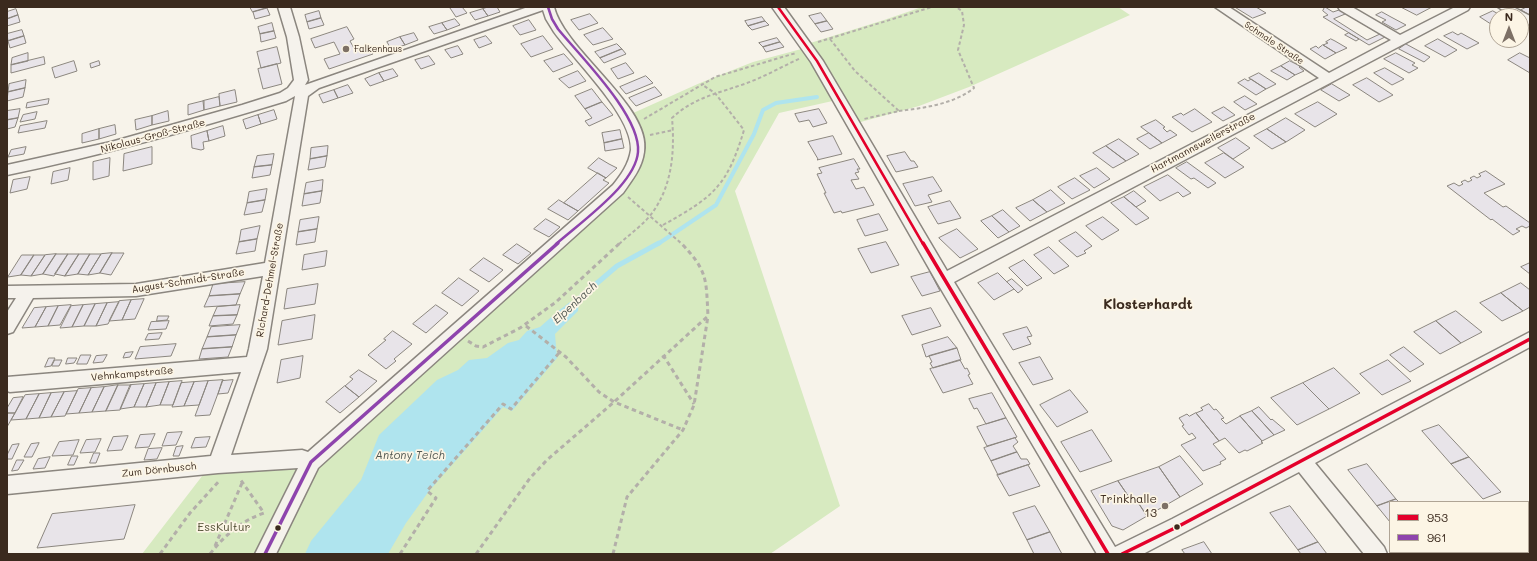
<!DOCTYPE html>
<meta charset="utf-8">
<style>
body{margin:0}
#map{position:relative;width:1537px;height:561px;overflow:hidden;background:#f7f3ea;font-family:Mali,sans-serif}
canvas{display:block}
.frame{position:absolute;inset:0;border:8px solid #3b2a1e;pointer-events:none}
.legend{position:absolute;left:1389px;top:501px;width:140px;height:52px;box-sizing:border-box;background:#fcf5e5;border:1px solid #afa495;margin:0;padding:5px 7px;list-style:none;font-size:12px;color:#3b2a1e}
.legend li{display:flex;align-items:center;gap:8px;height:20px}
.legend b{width:20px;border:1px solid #afa495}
.north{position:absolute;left:1489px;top:8px;width:40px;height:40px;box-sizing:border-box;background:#fcf5e5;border:1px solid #afa495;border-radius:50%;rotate:0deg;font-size:11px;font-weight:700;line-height:16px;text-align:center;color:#3b2a1e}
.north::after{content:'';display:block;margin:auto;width:14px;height:18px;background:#7d7065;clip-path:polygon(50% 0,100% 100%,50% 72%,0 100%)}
</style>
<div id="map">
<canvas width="1537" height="561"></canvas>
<div class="frame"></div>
<ul class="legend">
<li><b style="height:5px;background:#e4002b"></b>953</li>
<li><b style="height:5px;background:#8e44ad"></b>961</li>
</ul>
<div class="north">N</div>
</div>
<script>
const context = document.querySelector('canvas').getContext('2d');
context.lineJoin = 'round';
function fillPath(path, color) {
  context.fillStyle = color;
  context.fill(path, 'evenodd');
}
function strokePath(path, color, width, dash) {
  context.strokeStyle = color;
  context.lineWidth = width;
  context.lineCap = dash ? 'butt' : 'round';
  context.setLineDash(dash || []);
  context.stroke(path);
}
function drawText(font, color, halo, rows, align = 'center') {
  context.font = font + ' Mali,sans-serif';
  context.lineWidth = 3.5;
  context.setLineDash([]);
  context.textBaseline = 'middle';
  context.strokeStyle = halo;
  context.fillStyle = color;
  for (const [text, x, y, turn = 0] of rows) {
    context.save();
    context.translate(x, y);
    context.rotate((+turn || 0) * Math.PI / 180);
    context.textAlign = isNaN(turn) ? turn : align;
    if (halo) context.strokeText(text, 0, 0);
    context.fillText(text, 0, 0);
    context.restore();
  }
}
fillPath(new Path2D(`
 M922,7H1118L1130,15L969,87L919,106L857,123L807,44L884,20Z
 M805,48L837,100L779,113L735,191L840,506L770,554H142L206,471L317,464L634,173L631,114L700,83L753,62Z`), '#d7eac0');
fillPath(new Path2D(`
 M579,299L578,311L555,334L557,358L512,411L503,407L429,491L406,523L388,554H305L311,541L361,480L379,435L437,380L458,370L469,360L487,358L508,343L519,340L527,331L540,327L557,312L570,302Z`), '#afe4ee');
strokePath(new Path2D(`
 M658,244L716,205L754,134L763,110L776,103L817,97`), '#afe4ee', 4);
strokePath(new Path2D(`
 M575,302L617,266L659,243`), '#afe4ee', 5);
const building = new Path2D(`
 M250,7H266L267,8L253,12Z
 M452,7H462L467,13L456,17L450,8Z
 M488,7H497L500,12L488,16L483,9Z
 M1235,7H1256L1266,13L1253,18Z
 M1325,7L1333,12L1339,10L1385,37L1369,45L1323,17L1328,15L1323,11Z
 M1401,7H1432L1417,15Z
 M1527,7H1530V15L1521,10Z
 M267,8L270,15L255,19L253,12Z
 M16,9L18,15L7,19V12Z
 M483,9L488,16L475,20L470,13Z
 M319,11L321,18L307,22L305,15Z
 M1493,11L1502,16H1497V28L1480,17Z
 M1382,12L1391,17L1406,25L1396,30L1382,22L1386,20L1376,15Z
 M821,13L827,21L815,24L809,16Z
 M590,14L598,23L579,30L571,20Z
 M1346,14L1380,34L1367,40L1334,19Z
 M18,15L20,22L7,26V19Z
 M762,17L765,21L748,26L745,21Z
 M321,18L324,25L309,29L307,22Z
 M455,19L460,25L447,30L442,23Z
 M529,20L536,30L520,35L513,26Z
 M765,21L769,25L752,30L748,26Z
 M827,21L833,29L821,32L815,24Z
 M272,23L274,31L260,34L258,27Z
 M442,23L447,30L434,34L429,27Z
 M347,27L354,39L350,41L355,50L369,46L373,54L329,69L324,59L340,54L334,42L315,48L311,39Z
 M603,28L613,39L593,45L584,35Z
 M22,30L24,36L8,41L7,34Z
 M274,31L276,38L261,42L260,34Z
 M1453,32L1458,35L1461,33L1479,43L1467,49L1444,36Z
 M414,33L418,40L405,45L400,37Z
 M1349,33L1359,39L1356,41L1345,35Z
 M24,36L26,43L10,48L8,41Z
 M486,36L492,43L479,48L474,40Z
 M543,36L553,49L531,57L521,44Z
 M400,37L405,45L391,49L387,42Z
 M777,38L780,42L763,47L759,43Z
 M1331,39L1335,41L1347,48L1336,53L1323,45L1328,43L1326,42Z
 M1438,39L1457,50L1445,57L1425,46Z
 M780,42L784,47L766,52L763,47Z
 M617,44L622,49L600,58L595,52Z
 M1406,44L1430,57L1424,62L1399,49Z
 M1323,45L1336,53L1325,59L1310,49L1316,46L1318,48Z
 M458,46L463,54L451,58L445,50Z
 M277,47L281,63L261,68L257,52Z
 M622,49L626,54L604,63L600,58Z
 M28,53V61L11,65L12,58Z
 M1396,53L1415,63L1412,65L1418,68L1409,73L1384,59Z
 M1520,53L1530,58V73L1508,60Z
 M564,54L573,64L553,72L544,61Z
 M429,56L435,64L421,69L415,60Z
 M44,57L45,64L11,73V65Z
 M74,61L77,71L55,78L52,68Z
 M99,61L100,65L91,68L90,64Z
 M1290,61L1300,66L1299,67L1304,71L1295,75L1281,66Z
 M626,63L634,73L618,79L611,69Z
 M277,64L282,84L263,89L258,69Z
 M1281,66L1295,75L1287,80L1271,71Z
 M1385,68L1404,79L1392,85L1374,73Z
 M393,69L398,76L384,81L379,73Z
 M578,71L586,81L569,88L559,79Z
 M379,73L384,81L370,86L365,79Z
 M1259,73L1276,84L1266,89L1249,78Z
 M646,76L653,83L626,94L620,87Z
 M1367,78L1393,95L1379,102L1353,85Z
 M1245,79L1248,81L1251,79L1266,89L1256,95L1238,83Z
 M26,80L25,88L8,92L9,84Z
 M1332,84L1350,95L1339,101L1321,90Z
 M348,85L353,93L338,98L334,90Z
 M655,87L662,95L636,106L629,98Z
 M25,88L23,97L7,101L8,92Z
 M592,89L602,102L585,109L575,96Z
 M235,90L237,102L220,106L219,94Z
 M334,90L338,98L323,103L319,95Z
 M1245,96L1257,104L1245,110L1234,102Z
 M219,97L220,106L204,110L203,101Z
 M49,99L48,104L26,108L27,103Z
 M204,101V110L188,115V105Z
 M602,102L613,115L589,126L585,121L592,118L585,109Z
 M1318,102L1337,114L1315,127L1295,114Z
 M1224,107L1235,115L1223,121L1212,113Z
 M20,109L18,118L7,120V111Z
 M819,109L827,123L813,127L809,120L799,122L795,114Z
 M1195,109L1212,122L1192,132L1172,117L1181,113L1183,115Z
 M274,110L277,119L261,124L258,115Z
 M168,111L169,121L152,125V116Z
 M37,112L35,119L20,122L23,115Z
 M258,115L261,124L246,129L243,120Z
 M152,116V125L136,130L135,120Z
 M18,118L15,127L7,129V120Z
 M1286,118L1305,130L1286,142L1267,129Z
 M1156,120L1165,127L1163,128L1167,132L1170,130L1177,135L1162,143L1141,127Z
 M47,121L45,128L18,133L20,126Z
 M115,125L116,134L99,139V129Z
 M223,126L225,136L209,141L207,131Z
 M99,129V139L82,143V134Z
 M1267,129L1286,142L1272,149L1254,136Z
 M620,130L622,139L604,143L602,133Z
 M207,131L209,141L203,142L204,149L201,150L192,148L191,136Z
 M1149,133L1162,143L1150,149L1137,139Z
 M833,136L842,154L817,160L818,159L808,142Z
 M1236,138L1250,148L1233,159L1218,148Z
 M622,139L624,148L605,151L604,143Z
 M1119,139L1139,154L1126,161L1106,146Z
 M328,146L327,156L310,159L311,148Z
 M1106,146L1126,161L1113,168L1093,153Z
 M26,147L24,154L8,157L11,150Z
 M152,147V164L123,171L124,154Z
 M905,152L911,161H914L918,167L896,172L887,156Z
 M1224,153L1244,167L1225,178L1205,163Z
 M274,154L272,165L254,167L257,156Z
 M327,156L325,167L308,170L310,159Z
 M110,158L109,176L93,180V162Z
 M599,158L609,164L617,168L606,178L588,168Z
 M854,159L860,169H857L859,172L855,173L859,179L851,180L856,189L864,187L874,205L842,213L841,211L834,213L824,193H826L817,174L822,173L819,168Z
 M1187,162L1216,183L1208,188L1194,178L1191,179L1176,168Z
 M272,165L270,175L252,178L254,167Z
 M70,168L68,180L51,184L53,172Z
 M1097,168L1110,179L1094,188L1080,176Z
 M1486,171L1505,184L1484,193L1503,207L1506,206L1530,223V226L1526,228L1522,226L1516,229L1520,231L1513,235L1492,219L1491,220L1447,186L1454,183L1459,186L1463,184L1461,182L1465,180L1468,182L1472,180L1470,178L1474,176L1477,178L1481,176L1479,174Z
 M598,173L606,178L603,180L609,183L578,211L564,203Z
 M1168,175L1191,193L1183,197L1178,192L1160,201L1144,187Z
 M30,177L27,189L10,193L13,180Z
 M933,177L942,191L928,195L932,202L915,206L903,184Z
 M1075,178L1090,190L1072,199L1058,187Z
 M323,180L322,191L304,194L306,183Z
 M267,189L265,200L247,203L249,192Z
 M1051,190L1065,203L1047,212L1033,200Z
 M322,191L320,203L302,206L304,194Z
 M1134,191L1146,201L1136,207L1124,197Z
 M1124,197L1136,207L1149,218L1136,225L1111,203Z
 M265,200L262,212L244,215L247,203Z
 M559,200L564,203L578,211L568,220L548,209Z
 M1033,200L1047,212L1030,221L1016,208Z
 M950,201L961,218L938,224L928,207Z
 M1003,210L1020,226L1009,232L992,216Z
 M879,214L888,230L865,236L857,220Z
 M992,216L1009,232L998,238L981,221Z
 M319,217L317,229L298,232L300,220Z
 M1103,217L1119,230L1102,240L1086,226Z
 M546,219L560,227L549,237L534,229Z
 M260,226L257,239L239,242L241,230Z
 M317,229L315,242L296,245L298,232Z
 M957,229L978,249L960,258L939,238Z
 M1076,232L1092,246L1084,251L1086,253L1077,257L1059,241Z
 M257,239L255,251L236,254L239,242Z
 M886,242L899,265L871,273L858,249Z
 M517,244L531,253L518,264L503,255Z
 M1049,247L1050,248L1069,266L1054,274L1034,255Z
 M327,251L325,266L302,270L304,255Z
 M112,253H124L111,275L100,273Z
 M112,253L100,273L88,275L101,254Z
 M56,254H68L54,276L43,274Z
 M56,254L43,274L31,276L45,255Z
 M68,254H79L65,276L55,274Z
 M79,254H90L78,274L65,276Z
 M90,254H101L88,275L78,274Z
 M22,255H34L21,275L8,277Z
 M34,255H45L31,276L21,275Z
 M484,258L503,270L489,282L470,270Z
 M1024,260L1042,278L1027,286L1009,268Z
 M1530,263V274L1521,267Z
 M930,272L940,291L922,296L911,277Z
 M998,273L1014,289L994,300L978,283Z
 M459,278L479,291L462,306L442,293Z
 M1012,279L1023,289L1018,293L1007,282Z
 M245,282L240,294L209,296L213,284Z
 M1521,283L1530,290V307L1523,311L1501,293Z
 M318,284L315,304L284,309L287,289Z
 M1501,293L1523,311L1502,321L1480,303Z
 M240,294L236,305L204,307L209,296Z
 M144,299L135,319L122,320L131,300Z
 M131,300L122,320L109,321L119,301Z
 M119,302L108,324L96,326L107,303Z
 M107,303L96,326H84L95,304Z
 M95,304L84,326L72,327L83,305Z
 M71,305L60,325L48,326L58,306Z
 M83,305L72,327L60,328L71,306Z
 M240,305L237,315L213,316L217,307Z
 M436,305L448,313L426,333L413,324Z
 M58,306L48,326L35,327L46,307Z
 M46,307L35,327L22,328L34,308Z
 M931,308L941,326L912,335L902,316Z
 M1456,311L1482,332L1461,343L1436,321Z
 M237,315L233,324L209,326L213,316Z
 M315,315L312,339L278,345L282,321Z
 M158,316H169L167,320L157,321Z
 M169,321L166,329L148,330L151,322Z
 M1436,321L1461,343L1440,354L1414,332Z
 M240,325L236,335L207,337L211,327Z
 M1027,327L1032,336L1027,337L1031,344L1013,350L1003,334Z
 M393,331L412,344L394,359L396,361L386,369L368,355L386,340L384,339Z
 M162,333L159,339L145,340L148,334Z
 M236,335L232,347L202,349L207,337Z
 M948,337L957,348L926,357L922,345Z
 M176,344L171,356L135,359L140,347Z
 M232,347L228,357L199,359L202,349Z
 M1404,347L1424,364L1410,372L1390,355Z
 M957,348L961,360L933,368L930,363L932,362L929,356Z
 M133,352L130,357L123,358L125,353Z
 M81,355H91L87,364H77Z
 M107,355L103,362L93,363L96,356Z
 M303,356L300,378L277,383L281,360Z
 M1040,357L1053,379L1033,385L1019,363Z
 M49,358H55L51,366L45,367Z
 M68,358H77L74,363L66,364Z
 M55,360H62L59,366H52Z
 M960,360L965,369L967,368L970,374L968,375L973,384L943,393L930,369Z
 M1388,360L1411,381L1382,395L1360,374Z
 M1334,368L1360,393L1329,409L1303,383Z
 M359,370L377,381L359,397L345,386L353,379L350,377Z
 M223,380L210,415L195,416L208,381Z
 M233,380L228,393L218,394L222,381Z
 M182,381L173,405H160L169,382Z
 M208,381L199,405L184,406L194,382Z
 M169,382L160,405L146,407L156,383Z
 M194,382L184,406L172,407L181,383Z
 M156,383L146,407H134L144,384Z
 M1303,383L1329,409L1297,425L1271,398Z
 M144,384L134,407L120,409L130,385Z
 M118,385H131L120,410L106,411Z
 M118,385L106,411L92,412L104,387Z
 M345,386L359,397L340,413L326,402Z
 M104,387L92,412L79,413L91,388Z
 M91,388L79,413L66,414L78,389Z
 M1070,390L1088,412L1057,427L1040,405Z
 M77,391L65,416L51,417L64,392Z
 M64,392L51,417L39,418L51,393Z
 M51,393L39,418L26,419L39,394Z
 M992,393L1006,418L986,424L977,408L974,409L969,399Z
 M39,394L26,419L11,420L25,395Z
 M23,397L15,413H7V408L13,398Z
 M1209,404L1214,410L1216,409L1224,418L1221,419L1226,424L1240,416L1262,441L1261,442L1263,443L1247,451L1245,450L1239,453L1225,438L1219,441L1196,413L1203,410L1201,408Z
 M1259,407L1271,420L1272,419L1285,430L1274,435L1252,411Z
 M1252,411L1274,435L1262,441L1240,416Z
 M7,413H15L7,427Z
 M1196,413L1219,441L1213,444L1226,459L1220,462L1221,464L1203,471L1181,445L1196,438L1192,433L1189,435L1182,426L1184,425L1179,418L1187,414L1189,416Z
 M1006,418L1017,437L987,446L977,427Z
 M1439,425L1469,457L1451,464L1422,431Z
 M1092,430L1112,461L1080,472L1061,442Z
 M182,432L176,445L162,446L167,433Z
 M155,434L149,447L135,448L140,435Z
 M128,436L122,450L107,451L113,437Z
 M210,437L206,447L191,448L195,438Z
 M1015,438L1018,442L1013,446L1017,452L991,461L984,448Z
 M101,439L95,452L80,453L86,440Z
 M79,440L73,455L52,456L59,442Z
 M39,443L32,457H24L31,444Z
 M19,444L12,459H7V455L12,445Z
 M183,446L179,456H173L176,447Z
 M162,448L157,459L144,460L148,449Z
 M1017,452L1021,459H1027L1030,464L998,475L991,461Z
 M94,453H100L96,463H90Z
 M72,456H78L74,465H68Z
 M1180,456L1203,484L1180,497L1159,467Z
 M50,457L45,468L33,469L38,459Z
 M1469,457L1501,492L1483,499L1451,464Z
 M17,460H24L18,470L12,471Z
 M1367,464L1396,499L1377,506L1348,470Z
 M1028,465L1040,486L1009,496L997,475Z
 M1159,467L1180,497L1147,516L1137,501L1133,503L1118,481Z
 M1118,481L1133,503L1137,501L1147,516L1123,530L1112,526L1091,491Z
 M1396,499L1399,502H1390V522L1377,506Z
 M135,505L124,539L37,548L52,514Z
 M1035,506L1050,532L1027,540L1013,513Z
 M1290,506L1318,542L1298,550L1270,513Z
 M1050,532L1062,554H1034L1027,540Z
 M1204,542L1212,554H1185L1182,550Z
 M1318,542L1327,554H1301L1298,550Z
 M1455,552H1479L1481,554L1452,553Z`);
fillPath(building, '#e8e4e9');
strokePath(building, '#8b867f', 1);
const minor = new Path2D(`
 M278,7H290L299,37L308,80L305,85L528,7H554C565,51 652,107 644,152C642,168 632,180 623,193L318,468L276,554H255L298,468L218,473L7,494V476L211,456L241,372L10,392L7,391V377L247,357L249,349L263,276L136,296L33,298L13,332L7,334V312L16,298H7V286L136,284L265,263L295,96L286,101C194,129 101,156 7,175V165L111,142L242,105L280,93L288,88L294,80L287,37ZM543,10L546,19L554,32C574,60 633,116 631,150C629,164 621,175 613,185L308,452L302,450L231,455L267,349L308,96L319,88Z
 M772,7H784L823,61L947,271L1319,78L1215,7H1229L1329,73L1391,40L1340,10L1338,7H1352L1400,35L1455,7H1470L1468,10L954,282L1115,547L1172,519L1530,332V347L1315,463L1384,547L1387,554H1364L1299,472L1143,554H1097L938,284L811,62Z
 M1498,7H1513L1530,16V25L1521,21V16H1512Z`);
strokePath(minor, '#8b867f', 3);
strokePath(new Path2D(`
 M830,39L855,71L899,111L864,119
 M818,42L932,7
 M899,111C924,108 954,104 974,88L958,50L964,25L962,11L956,7
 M644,119L715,77L796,53
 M650,135L673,130
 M628,197L682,244
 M663,225C713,197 727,187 744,130L715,93L701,84
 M619,244C629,235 640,227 649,217C672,189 675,153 672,118C694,97 720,93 747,83C766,76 783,66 801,58`), '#b3afa9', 2, [3.5, 2.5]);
strokePath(new Path2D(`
 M526,326L566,357L599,392L614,402L683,430
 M468,341L476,346L483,347L520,328L556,302L620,243
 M663,355L694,404
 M215,546L242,483
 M160,554L190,513L220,480
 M210,554C225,535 241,521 264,513L240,479
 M400,554L436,498L427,491L503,404L511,409L559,353
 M476,554L530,478L547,460L614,402L708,316C706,279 708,271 681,243
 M613,554L627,497L683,430L694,405L708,316`), '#b3afa9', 3, [4.5, 3.5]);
fillPath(minor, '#f5f2ec');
strokePath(new Path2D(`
 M778,7L817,61L923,244`), '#e4002b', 2.5);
strokePath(new Path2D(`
 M923,243L1108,554
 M1122,554L1179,526L1530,339`), '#e4002b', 3.5);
strokePath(new Path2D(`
 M548,7L552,19L558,29C580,56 641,116 638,152C637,165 626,180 618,189C600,209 577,226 556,244`), '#8e44ad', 2.5);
strokePath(new Path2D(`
 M265,554L311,462L558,243`), '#8e44ad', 3.5);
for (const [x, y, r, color] of [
 [346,49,4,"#7d7065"],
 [1165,506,4,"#7d7065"],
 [1177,527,3.5,"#3b2a1e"],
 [278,528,3.5,"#3b2a1e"]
]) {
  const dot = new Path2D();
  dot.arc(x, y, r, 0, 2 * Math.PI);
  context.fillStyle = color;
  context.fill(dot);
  strokePath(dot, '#fcf5e5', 1.5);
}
drawText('9px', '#3b2a1e', '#fcf5e5', [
 ["Schmale Straße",1274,43,34]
]);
drawText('9px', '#3b2a1e', '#fcf5e5', [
 ["Falkenhaus",354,49]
], 'left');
drawText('10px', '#3b2a1e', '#fcf5e5', [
 ["Nikolaus-Groß-Straße",153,136,-15],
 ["Hartmannsweilerstraße",1203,143,-28],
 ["Richard-Dehmel-Straße",270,280,-80],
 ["August-Schmidt-Straße",188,281,-9],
 ["Vehnkampstraße",132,374,-5],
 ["Zum Dörnbusch",159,470,-6]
]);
drawText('italic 11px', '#505752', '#fcf5e5', [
 ["Elpenbach",575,303,-43],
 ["Antony Teich",410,456]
]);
drawText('12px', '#3b2a1e', '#fcf5e5', [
 ["Trinkhalle",1157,499],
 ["13",1157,513]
], 'right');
drawText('12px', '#5b583e', '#fcf5e5', [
 ["EssKultur",224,527]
]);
drawText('bold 14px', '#3b2a1e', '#fcf5e5', [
 ["Klosterhardt",1148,305]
]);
</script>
